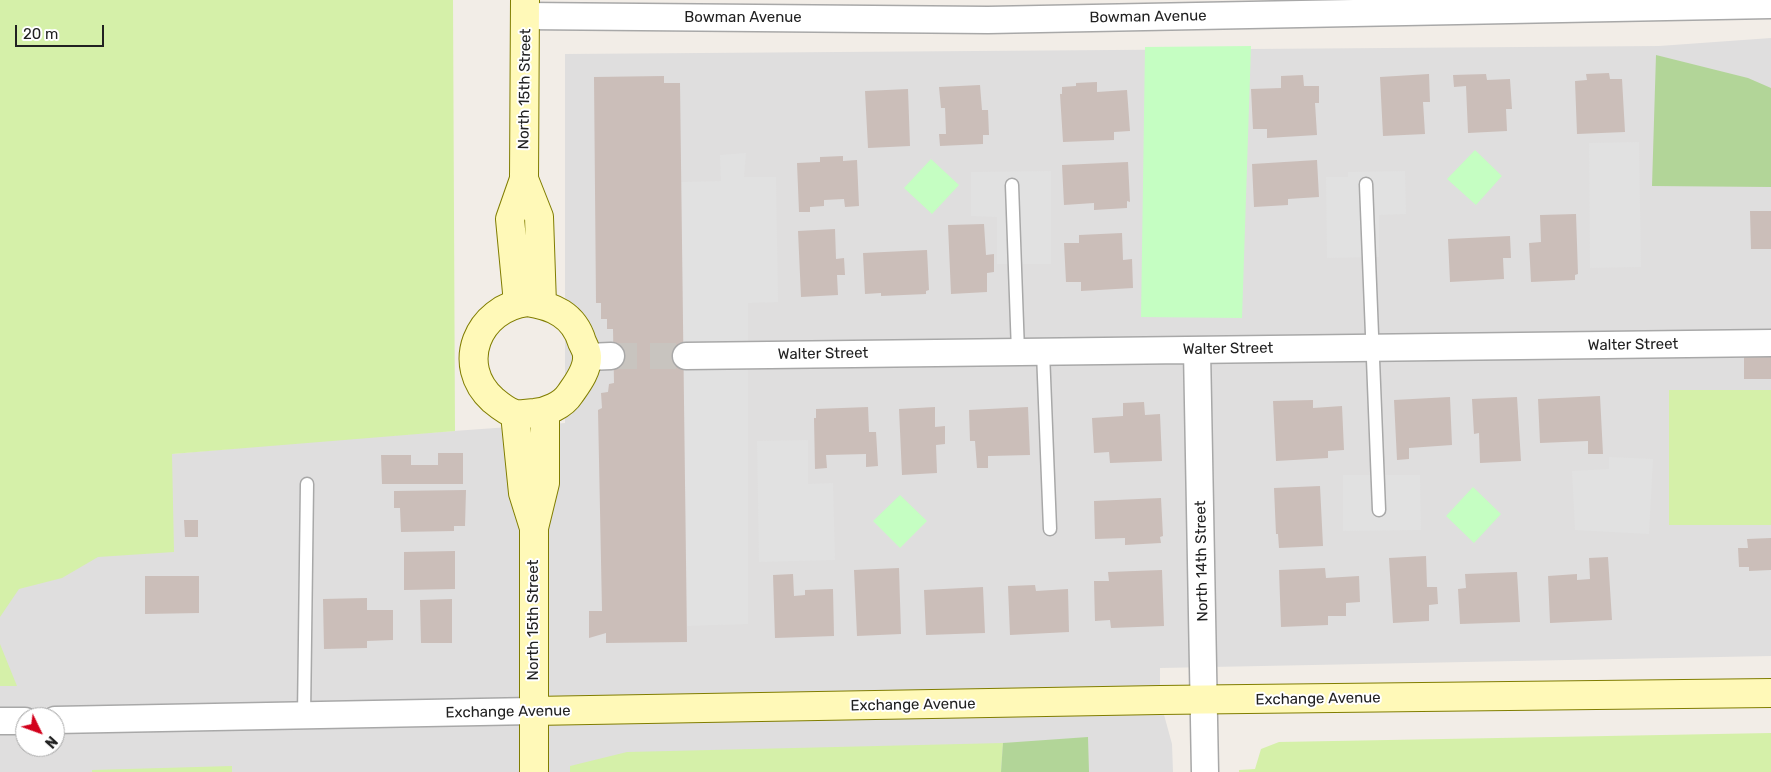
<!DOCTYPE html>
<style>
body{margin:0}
#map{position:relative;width:1771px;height:772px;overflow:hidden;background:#f2ede7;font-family:Rubik,sans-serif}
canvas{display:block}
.north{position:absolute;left:15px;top:707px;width:50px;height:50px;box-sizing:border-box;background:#fff;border:1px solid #a6a6a6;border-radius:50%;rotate:132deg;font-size:14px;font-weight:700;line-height:20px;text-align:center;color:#212121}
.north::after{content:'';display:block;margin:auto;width:18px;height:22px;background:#d2001b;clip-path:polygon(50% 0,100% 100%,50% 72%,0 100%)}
.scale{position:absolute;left:15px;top:25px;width:89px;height:22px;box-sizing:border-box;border:2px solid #212121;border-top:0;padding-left:6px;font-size:15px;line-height:18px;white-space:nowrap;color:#212121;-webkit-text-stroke:4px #fff;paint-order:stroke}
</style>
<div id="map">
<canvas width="1771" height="772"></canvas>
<div class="north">N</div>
<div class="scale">20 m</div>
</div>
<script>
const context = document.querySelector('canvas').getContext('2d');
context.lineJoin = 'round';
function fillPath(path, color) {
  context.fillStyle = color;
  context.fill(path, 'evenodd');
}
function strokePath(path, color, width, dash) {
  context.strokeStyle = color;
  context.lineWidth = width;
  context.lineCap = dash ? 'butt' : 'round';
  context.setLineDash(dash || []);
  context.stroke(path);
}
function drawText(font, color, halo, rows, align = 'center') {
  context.font = font + ' Rubik,sans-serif';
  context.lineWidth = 4;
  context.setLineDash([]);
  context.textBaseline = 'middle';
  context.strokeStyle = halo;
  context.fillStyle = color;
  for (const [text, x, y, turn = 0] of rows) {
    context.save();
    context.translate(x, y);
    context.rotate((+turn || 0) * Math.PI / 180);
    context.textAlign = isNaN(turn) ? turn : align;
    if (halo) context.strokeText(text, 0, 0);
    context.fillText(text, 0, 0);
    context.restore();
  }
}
fillPath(new Path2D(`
 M1771,38V656L1160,668V700L1172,744L1173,772H0V469L342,439L565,423V54L1659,46ZM25,717H55V747H25Z`), '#dfdede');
fillPath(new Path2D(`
 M0,0H453L455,431L172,454L174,552L98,557L62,578L19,589L0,617Z
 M1669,390H1771V525H1669Z
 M0,644L17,686H0Z
 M1771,733V772H1239V770L1255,769L1261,749L1279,742Z
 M1003,743L1001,772H570V766L627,752Z
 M232,766V772H92V770Z`), '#d5f0a9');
fillPath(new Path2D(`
 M1656,55L1748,78L1771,88V187L1652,186Z
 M1088,737L1089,772H1001L1003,743Z`), '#b2d598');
fillPath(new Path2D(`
 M1251,46L1242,318L1141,317L1145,47Z
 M1475,150L1502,176L1476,205L1447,179Z
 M931,159L959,185L932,214L904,188Z
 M1473,487L1501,514L1474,543L1446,516Z
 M900,495L927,521L900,548L873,521Z`), '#c5fec2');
fillPath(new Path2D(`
 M1639,142L1641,267L1590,268L1589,143Z
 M746,153L744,177H776L778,302L748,303V624L687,626L681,182L721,181L720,155Z
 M1051,171V264H997V217L971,216V172Z
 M1405,171L1406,214L1379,215V257L1327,258L1326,177H1348V172Z
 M808,440V484L833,483L835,560L759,562L757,441Z
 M1609,457L1653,459L1649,534L1575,530L1572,471L1609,469Z
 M1343,475H1420L1421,530L1343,531Z`), '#e1e1e1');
fillPath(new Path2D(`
 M1609,73L1610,79H1622L1625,132L1577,134L1575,81L1587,80L1586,74Z
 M1429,74L1430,102H1423L1425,134L1383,136L1380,77Z
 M1486,74L1487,80L1510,79L1512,109H1506L1507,131L1468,133L1466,86L1454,87L1453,75Z
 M1303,75L1304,86H1319V103H1315L1317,135L1267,138V129H1253L1251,89L1281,88V76Z
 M664,76V83H680L687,642L606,643V633L589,638V611H602L598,410L602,408L601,393L608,392L609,384L614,383L613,329H607V319H601V303H596L594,77Z
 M1097,82V92L1127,90L1130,131L1114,132V140L1063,142L1060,94H1062V87L1076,86V83Z
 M980,85L982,110H988L989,135H983V144L940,146L939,134H946L945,108H941L939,87Z
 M908,89L910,146L868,148L865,91Z
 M843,156V161L857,160L859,206L845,207L844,199L824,200V206L810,207V212H799L797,163L820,162V157Z
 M1317,160L1319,197L1288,199V205L1254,207L1252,164Z
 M1128,162L1130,202L1127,201V208L1094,210V203L1064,205L1062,165Z
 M1750,211H1771V249H1751Z
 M1576,214L1578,274L1575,275V280L1531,282L1529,243L1541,242L1540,215Z
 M984,224L986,255L994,254V272L987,273V292L951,294L948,225Z
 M835,229L836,259L844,258L845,275H837L838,295L801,297L798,231Z
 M1122,233L1123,260L1132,259L1133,288L1081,291V282H1066L1064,243H1079V235Z
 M1510,236L1511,258H1503L1504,279L1450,282L1448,239Z
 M927,250L929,290L926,291V294L881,296V293L865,294L863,253Z
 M1744,356H1771V379H1744Z
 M1600,396L1603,454H1588V441L1540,443L1538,399Z
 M1450,397L1452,445L1409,448V459L1397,460L1394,400Z
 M1517,397L1521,461L1480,463L1479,433L1474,434L1472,399Z
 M1313,400V408L1342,406L1344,450L1328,451V458L1276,461L1273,401Z
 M1144,402L1145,415L1160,414L1162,461L1110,463L1109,452L1094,453L1092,418L1123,416V403Z
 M868,407L869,432H876L878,466L866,467V454L826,455L827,468L815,469L814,418H816V409Z
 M935,407V427L945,426V444L936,445L937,473L902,475L899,409Z
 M1028,407L1030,455L988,456V468H977L975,441H970L969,410Z
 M438,453H463V484H382L381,455H411V465H438Z
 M1320,486L1323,546L1279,548L1278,534H1276L1274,488Z
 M466,490L465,526H454V531L401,532L400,508H394V491Z
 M1161,498L1163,536L1160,537L1161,543L1125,545V538L1095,539L1094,501Z
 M184,520H198V537H185Z
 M1771,538V570L1749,571V567H1739L1738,548H1748L1747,539Z
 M455,551V589L404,590V552Z
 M1426,556L1427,587H1437L1438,604L1429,605V621L1393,623L1389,558Z
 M1608,557L1612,620L1550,623L1548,576L1577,574V580L1590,579L1589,558Z
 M899,568L901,634L857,636L854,570Z
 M1325,568L1326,578L1359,576L1360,602L1346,603V616H1328V625L1281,627L1279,570Z
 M1162,570L1164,626L1111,628L1110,620L1095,621L1094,581H1109L1108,572Z
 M1517,572L1520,622L1460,624L1458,589L1466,588L1465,574Z
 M793,574L794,596L805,595V590L833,589L834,636L775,638L773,575Z
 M145,576H199V613L145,614Z
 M1035,585L1036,591L1068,589L1069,632L1010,635L1008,586Z
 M983,587L985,633L926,635L924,590Z
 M367,598V610H393V640L367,641V648L324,649L323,599Z
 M452,599V643H421L420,600Z`), '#cbbeb9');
strokePath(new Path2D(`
 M611,356H686`), '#c8c4bf', 26, [26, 13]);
const lane = new Path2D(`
 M1366,184L1379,510
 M1012,185L1018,352
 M1043,352L1050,529
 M304,716L307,484`);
const street = new Path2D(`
 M525,16L988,20L1771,5
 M1197,350L1205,772
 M686,356L1771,343
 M587,357L611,356
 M55,720L533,711
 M0,721H25`);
const secondary = new Path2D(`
 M524,179L539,217L542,304
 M527,302C553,306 574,315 582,342C584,346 587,352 587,356C588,370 577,384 570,394C563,405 547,412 534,413C529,413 520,415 515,414C508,412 499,405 493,400C454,365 478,308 527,302Z
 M518,303L510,219L524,179L525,0
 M515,414L523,493L534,528
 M533,711L1160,700L1771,693
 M534,772V528L545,483V412`);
strokePath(lane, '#a8a8a8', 15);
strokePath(street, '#a8a8a8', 29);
strokePath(secondary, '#807d00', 30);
strokePath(lane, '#fff', 12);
strokePath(street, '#fff', 26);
strokePath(secondary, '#fff9b8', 28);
drawText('15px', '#212121', '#fff', [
 ["Bowman Avenue",1148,17,-1],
 ["Bowman Avenue",743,18],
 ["North 15th Street",525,89,-89],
 ["Walter Street",1633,345,-1],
 ["Walter Street",1228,349,-1],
 ["Walter Street",823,354,-1],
 ["North 14th Street",1202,561,-91],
 ["North 15th Street",534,620,-90],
 ["Exchange Avenue",1318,699,-1],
 ["Exchange Avenue",913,705,-1],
 ["Exchange Avenue",508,712,-1]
]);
</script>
